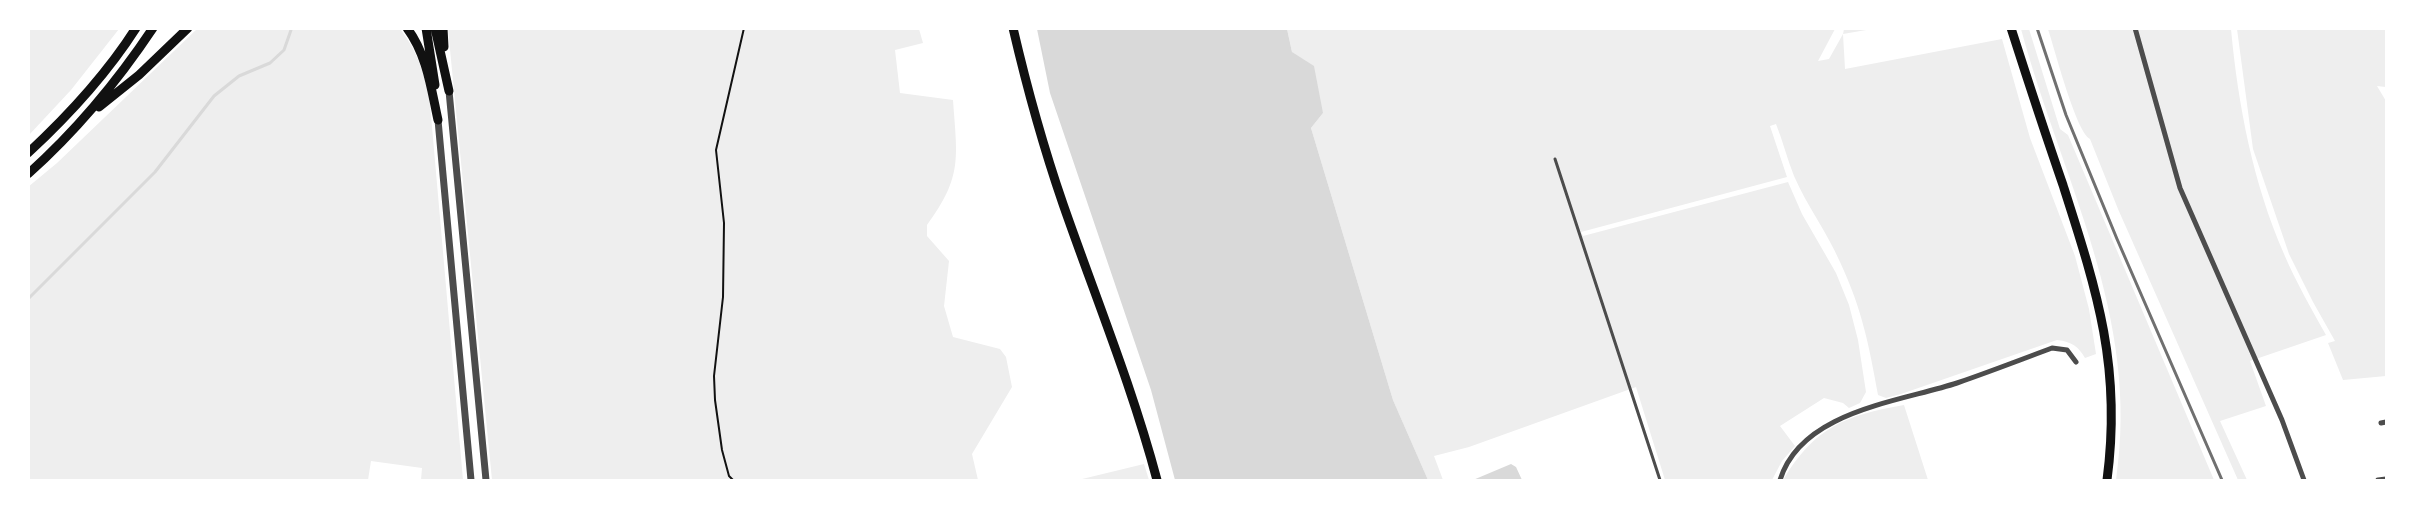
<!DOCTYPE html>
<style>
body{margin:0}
#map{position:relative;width:2415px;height:509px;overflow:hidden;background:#fff;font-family:Helvetica,sans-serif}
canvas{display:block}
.frame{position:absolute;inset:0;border:30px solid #fff;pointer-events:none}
</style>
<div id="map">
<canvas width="2415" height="509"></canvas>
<div class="frame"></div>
</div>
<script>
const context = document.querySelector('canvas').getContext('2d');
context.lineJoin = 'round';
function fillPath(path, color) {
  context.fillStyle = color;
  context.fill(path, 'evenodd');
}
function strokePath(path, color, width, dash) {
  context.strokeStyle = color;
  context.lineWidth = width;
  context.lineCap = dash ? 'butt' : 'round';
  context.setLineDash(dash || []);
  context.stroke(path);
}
fillPath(new Path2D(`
 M28,29H119L71,90L29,135Z
 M197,29H400C418,51 425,76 430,104L463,480H421L422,468L371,461L368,480H29L28,187L57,163Z
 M448,29H919L923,43L895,50L900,93L953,100C957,158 963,176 927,225V236L949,261L944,306L953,337L1000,349L1006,357L1012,387L972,454L978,480H492Z
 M1287,29H1835L1818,61L1829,59L1843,34L1844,29H1872L1843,34L1845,69L2002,39L2030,138L2075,256L2089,309L2096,354L2085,358C2078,346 2072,342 2057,340L1901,394L1886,398L1878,395C1869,345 1862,309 1840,262C1827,232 1807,206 1794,176C1787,159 1783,141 1776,124L1770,126L1787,177L1581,232L1583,236L1788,182L1802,214L1836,273L1849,305L1858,340L1866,392L1860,403L1849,408L1843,403L1824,398L1780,426L1795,446L1782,461L1772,480H1665L1636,387L1469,447L1434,456L1443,480H1428L1393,400L1311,128L1323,113L1292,52Z
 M2021,29H2029L2060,129L2068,135L2214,480H2116C2141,316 2062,181 2021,29Z
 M2048,29H2231C2238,105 2253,183 2284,254C2296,282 2311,308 2326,335L2250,361L2266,406L2220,421L2247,480H2238L2118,209L2090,139C2076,132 2054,47 2048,29Z
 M2237,29H2386V87L2377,86L2386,101V376L2343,380L2328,343L2335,341L2313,302L2289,254L2253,149Z
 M1904,405L1928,480H1783C1814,428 1845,415 1904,405Z
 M1144,464L1149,480H1076H1078Z`), '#eee');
fillPath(new Path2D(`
 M1037,29H1287L1292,52L1314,66L1323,113L1311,128L1393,400L1428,480H1175L1151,390L1050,93Z
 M1511,464L1516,467L1522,480H1473Z`), '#d9d9d9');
strokePath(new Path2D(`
 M28,299L155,172L214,96L239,76L270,63L284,50L291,30`), '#d9d9d9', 3);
strokePath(new Path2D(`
 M733,480L729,476L722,450L715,400L714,376L723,297L724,223L716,150L744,28`), '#111', 2);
strokePath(new Path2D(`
 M1555,159L1660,480`), '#4c4c4c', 3);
strokePath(new Path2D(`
 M2135,28L2180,188L2282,420L2304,480
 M2381,423L2386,422
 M1780,480C1801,411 1899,402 1957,383C1989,372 2020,360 2052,348L2067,350L2076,362
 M2378,480L2386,479`), '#4c4c4c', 5);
strokePath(new Path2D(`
 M449,91L486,480
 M438,120L471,480`), '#4c4c4c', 7);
strokePath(new Path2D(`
 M1013,28C1027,88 1043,146 1063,204C1095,296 1132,386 1157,480
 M2011,28C2028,81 2045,133 2063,185C2097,291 2122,367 2107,480`), '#111', 9);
strokePath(new Path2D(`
 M407,28C427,55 431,88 438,120
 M426,28L435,85
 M435,28L449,91
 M443,28L444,47
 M99,107L139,75L188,28
 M28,153C69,115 106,75 136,28
 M28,174C76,131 117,82 153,28`), '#111', 9);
strokePath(new Path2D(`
 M2037,28L2066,115L2117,239L2222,480`), '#707070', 3);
</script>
